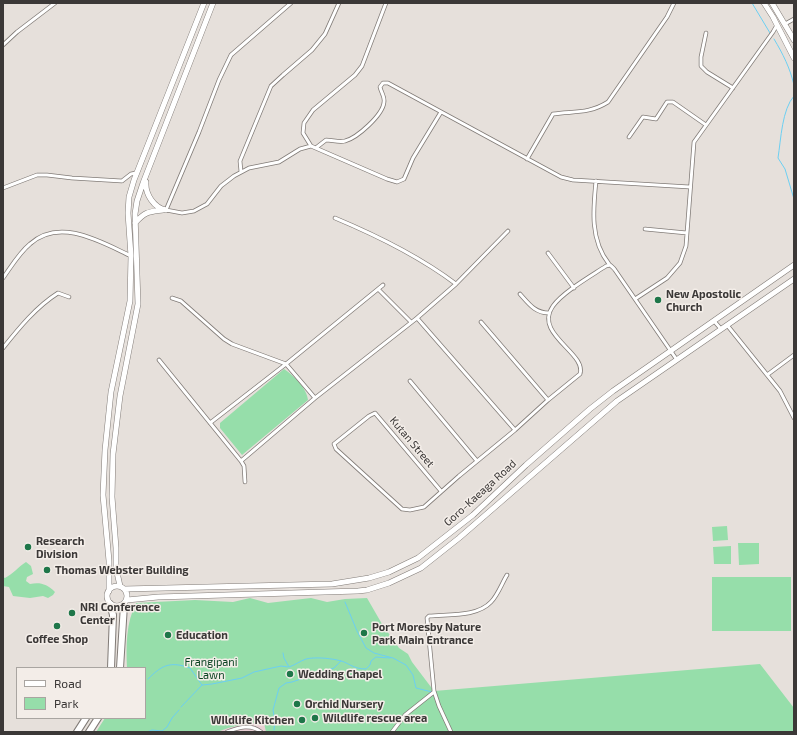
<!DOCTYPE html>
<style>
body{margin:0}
#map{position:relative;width:797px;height:735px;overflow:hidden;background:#e6e0db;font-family:"Exo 2",sans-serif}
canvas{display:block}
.frame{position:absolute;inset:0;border:4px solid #3b3837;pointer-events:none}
.legend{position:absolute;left:16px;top:667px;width:130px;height:52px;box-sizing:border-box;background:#f3ede8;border:1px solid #a9a5a1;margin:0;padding:5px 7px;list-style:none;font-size:12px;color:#3b3837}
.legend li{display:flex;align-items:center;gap:8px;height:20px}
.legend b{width:20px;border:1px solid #a9a5a1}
</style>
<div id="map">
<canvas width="797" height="735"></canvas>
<div class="frame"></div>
<ul class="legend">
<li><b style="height:5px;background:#fff"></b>Road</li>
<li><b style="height:11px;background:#96deaa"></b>Park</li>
</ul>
</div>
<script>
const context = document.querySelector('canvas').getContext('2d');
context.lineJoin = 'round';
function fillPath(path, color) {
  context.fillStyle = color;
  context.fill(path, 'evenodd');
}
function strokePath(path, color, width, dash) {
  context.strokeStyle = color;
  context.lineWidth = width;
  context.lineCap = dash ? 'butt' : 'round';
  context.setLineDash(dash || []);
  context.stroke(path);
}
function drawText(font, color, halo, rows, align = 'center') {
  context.font = font + ' "Exo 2",sans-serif';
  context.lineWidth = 3;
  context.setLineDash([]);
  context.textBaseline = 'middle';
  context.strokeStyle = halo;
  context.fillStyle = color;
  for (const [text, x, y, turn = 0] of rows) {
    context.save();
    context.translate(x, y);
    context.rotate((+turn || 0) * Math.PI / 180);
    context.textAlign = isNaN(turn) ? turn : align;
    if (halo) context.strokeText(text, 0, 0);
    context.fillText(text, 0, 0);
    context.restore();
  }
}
fillPath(new Path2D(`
 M250,723H264L273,732H217L227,728Z`), '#ead0d5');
fillPath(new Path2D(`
 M284,369C293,375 307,388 308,400L242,455L220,428V423Z
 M727,526L728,540L713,541L712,527Z
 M738,543H759V564L739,565Z
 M731,546V564H714L713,547Z
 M26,562L31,566L33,574L27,577L26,581L30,584C40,582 47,584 55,592L53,595L48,598L43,596L30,598L13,596L9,587L3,586V577L5,578C13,574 18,567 26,562Z
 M712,577H791V631H712Z
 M250,598L268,603L311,598L327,602L345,599L367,598L382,624L399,648L408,654L412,662L434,691L760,664L794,708V732H266L264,723C247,723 232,726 217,732H96L105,718H145V668H127C126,646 126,623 136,603L195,600L233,602Z`), '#96deaa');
strokePath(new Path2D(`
 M752,3L770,33
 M774,39C783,54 790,68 794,85
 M794,96C782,109 781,139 778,158L785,169L794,199
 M345,602L357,631L366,648L374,653L393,658L406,665L413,675L416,688L432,692
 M283,653L284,658L289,667C295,665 300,661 306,659C314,657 328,658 337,660C349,662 352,669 366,669L370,665L371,661L376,657L390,658
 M148,679C162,665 170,661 190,668L202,685
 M181,707L202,685L212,684L242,678L254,672L281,666L288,667
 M274,730L275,721L273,710L279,688L286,683L292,682L334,668L341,661
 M147,732L152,730L162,731L167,727L172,718L179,710`), '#6ccff2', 1);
const street = new Path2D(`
 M291,3L231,55L219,80L199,132L166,210L182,213L194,211L207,204L221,186L234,176L249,168L279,162L300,149L311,146L387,179L397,182L404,179L413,158L441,112
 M785,24L794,19
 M706,33L701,57V66L707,72L733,88
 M3,45L17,32L55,3
 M629,137L643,117L656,119L667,102H673L706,125
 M311,146L303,133L304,123L313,110L355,75L362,66L386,3
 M317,147L326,140C332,140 340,143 345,141C357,138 383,115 384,102C385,97 381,92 380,87L383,83H388L561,177L573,180L690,187
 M527,159L553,114C574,111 589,114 608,102L667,17L674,3
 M241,172L240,161L271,86L283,75L312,50L325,34L339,3
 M596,181C593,210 590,240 609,264C611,266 614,268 615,270L677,360
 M3,188L37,175H47L72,178L122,181L131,174L136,173
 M335,218C378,236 419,256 456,284
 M645,229L687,233
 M548,253L574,288
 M3,278C11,267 19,253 30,244C60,217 101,242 131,256
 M379,290L411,322
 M520,294C529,304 535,313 549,313
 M172,298L181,301L224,339L232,344L286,364L315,398
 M635,299L667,278L680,263L686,246L694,142L773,32L777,25
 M417,318L515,430
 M714,321L721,329
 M481,322L548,400
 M727,325L780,391L794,418
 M3,348C19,328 36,307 58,293L69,297
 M159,360L241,461L244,466L245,482
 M767,375L794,355
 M410,381L477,461
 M210,423L286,364L383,285
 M241,461L315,398L417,318L456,284L508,231
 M441,491L375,413L369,416L334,444L336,449L402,509L410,510L424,507L459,476L515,430L548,400L580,374C587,353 533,334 553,306C563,292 591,276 606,266L610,265
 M227,732C239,727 251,724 261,732
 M392,732L405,715L434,692
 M451,732L439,706L434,691L427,618L429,616C449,614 477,617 491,602C498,595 502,583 507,575`);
const primary = new Path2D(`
 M764,3L773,17L794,58
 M772,3L794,40
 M146,182C145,194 154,208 166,210
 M135,223C146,211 149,212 163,210
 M107 596a10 10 0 1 1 20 0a10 10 0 1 1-20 0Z
 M120,586L116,568V548L112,497L113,454L120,396L138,304L135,214L137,201L143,183L213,3
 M124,589L332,584L369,578L389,572L418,558L473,515L526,465L590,409L613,391L794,265
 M109,591V561L103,495L105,450L111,392L130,301L131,256L128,213L129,197L134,180L204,3
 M127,600L158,597L358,591L367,590L389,583L421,568L459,538L617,401L794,279`);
const highway = new Path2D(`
 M110,604L113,615L111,668
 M120,668L124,605
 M77,732L86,718
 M89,732L98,718`);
strokePath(street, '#817b77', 4.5);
strokePath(primary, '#817b77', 6);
strokePath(highway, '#817b77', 8);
strokePath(street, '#fff', 3);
strokePath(primary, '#fff', 5);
strokePath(highway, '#fff', 6);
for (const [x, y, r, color] of [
 [658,300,4,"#1e7649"],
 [28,547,4,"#1e7649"],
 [47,570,4,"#1e7649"],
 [72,613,4,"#1e7649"],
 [57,626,4,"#1e7649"],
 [364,633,4,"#1e7649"],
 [168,635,4,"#1e7649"],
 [290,674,4,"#1e7649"],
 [297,704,4,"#1e7649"],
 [315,718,4,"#1e7649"],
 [302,720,4,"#1e7649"]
]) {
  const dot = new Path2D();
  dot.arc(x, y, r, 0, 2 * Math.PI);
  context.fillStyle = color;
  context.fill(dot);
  strokePath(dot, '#f3ede8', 1.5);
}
drawText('bold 11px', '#3b3837', '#f3ede8', [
 ["New Apostolic",666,294],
 ["Church",666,307],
 ["Research",36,541],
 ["Division",36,554],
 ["Thomas Webster Building",55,570],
 ["NRI Conference",80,607],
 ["Center",80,620],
 ["Port Moresby Nature",372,627],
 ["Park Main Entrance",372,640],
 ["Education",176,635],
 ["Coffee Shop",57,639,"center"],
 ["Wedding Chapel",298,674],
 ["Orchid Nursery",305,704],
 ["Wildlife rescue area",323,718],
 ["WIldlife Kitchen",294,720,"right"]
], 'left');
drawText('11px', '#3b3837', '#f3ede8', [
 ["Kutan Street",412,442,50],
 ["Goro-Kaeaga Road",480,493,-42]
]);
drawText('11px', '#0b4423', '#f3ede8', [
 ["Frangipani",211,662],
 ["Lawn",211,675]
]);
</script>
